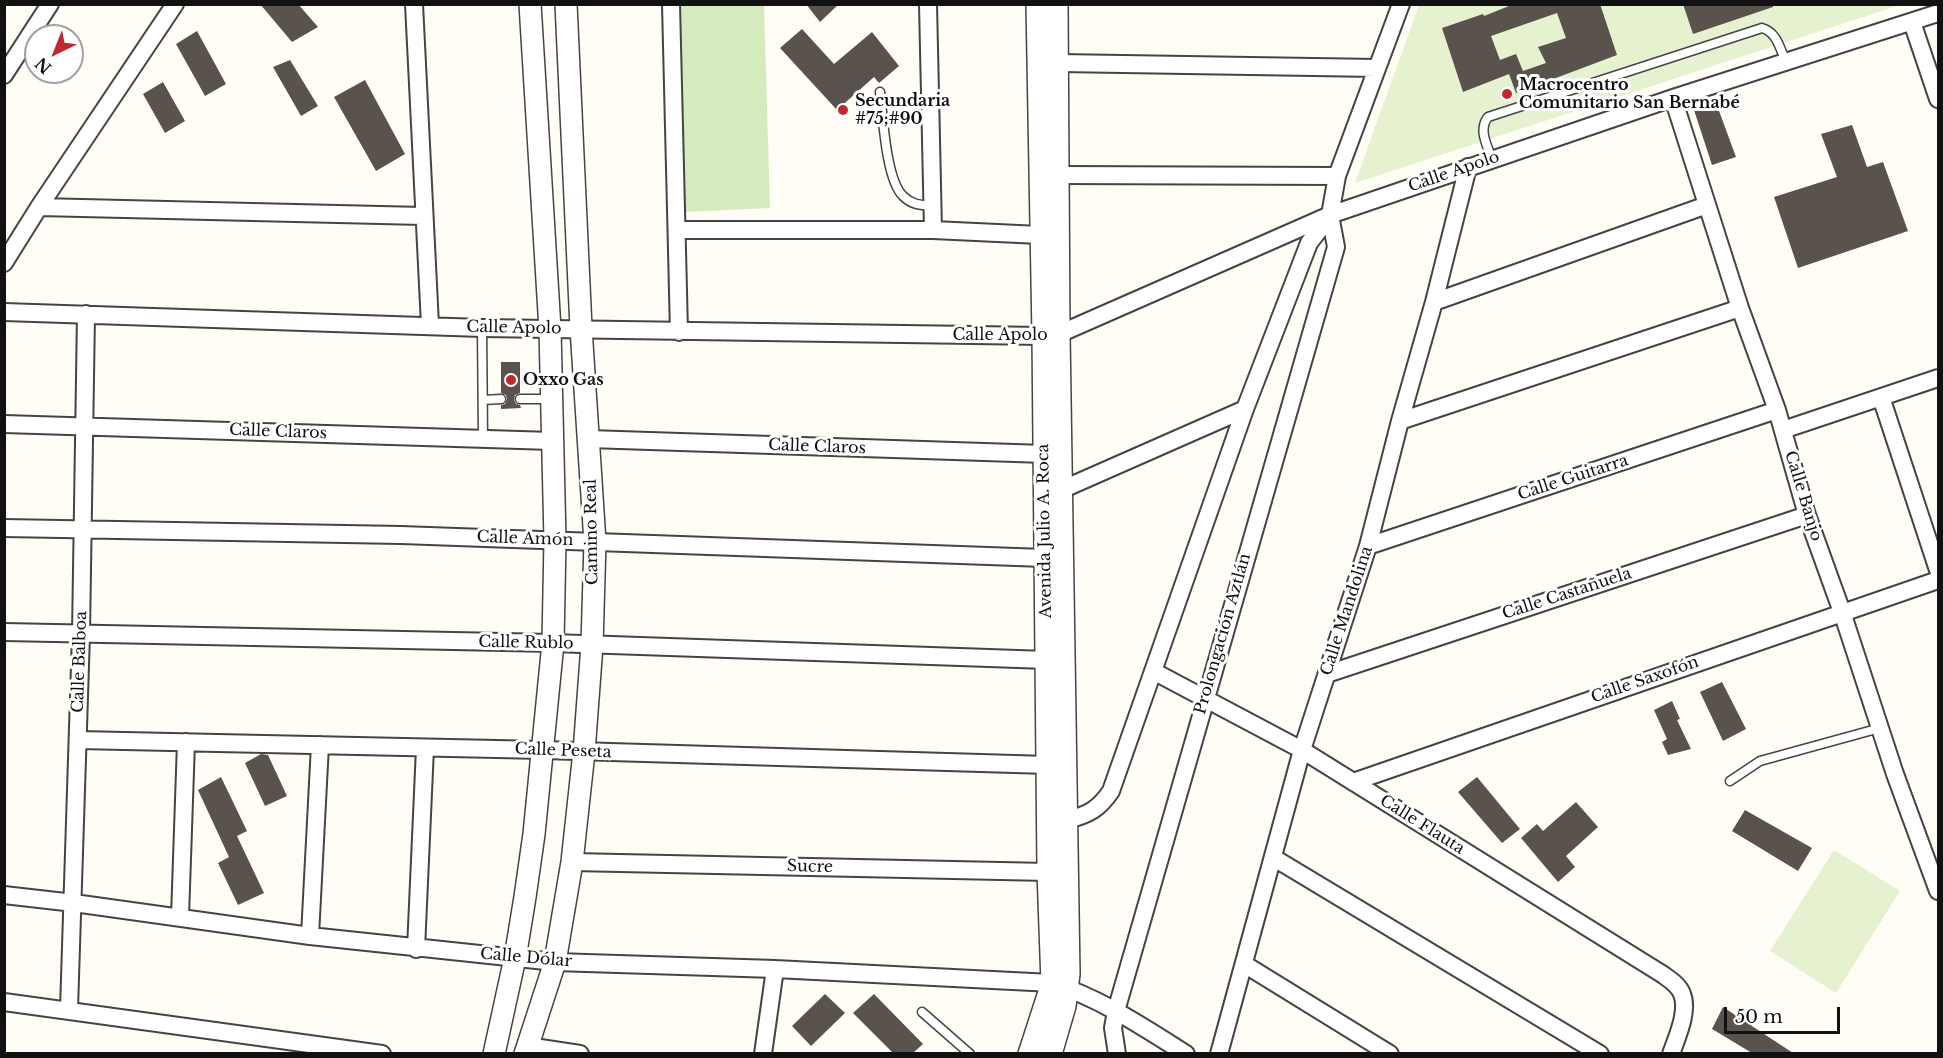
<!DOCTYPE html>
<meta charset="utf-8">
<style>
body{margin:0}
#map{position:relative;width:1943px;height:1058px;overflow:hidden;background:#fffdf5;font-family:"Libre Baskerville",serif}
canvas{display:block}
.frame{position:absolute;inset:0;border:6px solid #111;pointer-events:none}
.north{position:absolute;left:24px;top:24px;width:60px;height:60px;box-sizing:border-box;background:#fff;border:2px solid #a0a0a0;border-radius:50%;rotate:223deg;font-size:16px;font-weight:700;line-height:24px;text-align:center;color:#111}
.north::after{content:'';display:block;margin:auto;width:21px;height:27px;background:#c4262e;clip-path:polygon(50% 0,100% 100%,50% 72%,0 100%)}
.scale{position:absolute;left:1724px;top:1007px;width:116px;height:27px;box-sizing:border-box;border:3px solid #111;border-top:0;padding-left:8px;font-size:18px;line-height:21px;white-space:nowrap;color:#111;-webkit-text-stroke:4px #fff;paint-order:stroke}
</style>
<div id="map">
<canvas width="1943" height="1058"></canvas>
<div class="frame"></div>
<div class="north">N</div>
<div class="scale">50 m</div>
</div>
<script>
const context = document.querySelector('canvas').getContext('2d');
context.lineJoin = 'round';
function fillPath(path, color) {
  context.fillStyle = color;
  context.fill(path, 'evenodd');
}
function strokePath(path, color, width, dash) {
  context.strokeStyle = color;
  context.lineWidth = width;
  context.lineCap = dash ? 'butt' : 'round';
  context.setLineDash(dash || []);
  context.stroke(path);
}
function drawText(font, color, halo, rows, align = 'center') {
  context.font = font + ' "Libre Baskerville",serif';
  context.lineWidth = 6;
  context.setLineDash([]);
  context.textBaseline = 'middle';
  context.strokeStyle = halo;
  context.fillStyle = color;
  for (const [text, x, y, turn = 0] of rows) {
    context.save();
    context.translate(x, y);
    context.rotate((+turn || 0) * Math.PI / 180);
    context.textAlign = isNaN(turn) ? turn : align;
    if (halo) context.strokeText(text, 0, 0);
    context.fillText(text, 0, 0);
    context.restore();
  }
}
fillPath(new Path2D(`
 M679,5H764L770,208L684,212Z`), '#d5ebbd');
fillPath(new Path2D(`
 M1419,5H1900L1355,183Z
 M1834,850L1900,891L1836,993L1770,951Z`), '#e6f2cf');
fillPath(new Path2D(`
 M260,4H298L318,27L292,42Z
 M806,4H839L820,22Z
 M1514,4H1600L1617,55L1516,93L1509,74L1463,92L1442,28L1483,14L1484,16ZM1557,13L1566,38L1538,47L1546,63L1523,71L1516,54L1500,60L1491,36Z
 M1683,4H1773V7L1693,34Z
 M802,29L834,64L872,32L899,66L879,83L874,77L837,110L780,48Z
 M197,31L226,84L205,96L176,44Z
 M290,60L318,106L301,116L273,67Z
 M365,80L405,154L376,171L334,97Z
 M163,82L185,121L165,133L143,94Z
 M1715,100L1736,157L1712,165L1693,107Z
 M1852,125L1867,167L1883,162L1908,231L1798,268L1774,197L1837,177L1821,134Z
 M501,362H520V393L515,395L514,400L516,404L520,405L521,408L501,409V405L505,404L507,399L506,395L501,393Z
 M1722,682L1746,729L1723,741L1700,692Z
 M1672,701L1680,719L1677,720L1691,749L1668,755L1662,742L1667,739L1654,710Z
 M261,754L268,755L287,796L265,806L245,763Z
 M221,777L247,831L237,836L264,893L238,905L218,863L229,857L198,790Z
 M1477,777L1520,829L1502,843L1458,792Z
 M1576,802L1598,827L1566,856L1575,867L1558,882L1521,838L1537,824L1543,831Z
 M1745,810L1812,848L1798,871L1732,831Z
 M825,994L845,1013L811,1046L792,1026Z
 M874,994L923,1044L913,1053H893L853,1013Z
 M1723,1007L1793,1053H1752L1712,1029Z`), '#5a524d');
const service = new Path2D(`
 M880,92C883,117 886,180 903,196C912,205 921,205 932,206
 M1492,159C1487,145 1478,130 1488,117L1762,28C1777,32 1780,49 1786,62
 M482,328L483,438
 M520,399H550
 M483,400L501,399
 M1730,781L1760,761L1880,728
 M922,1012L970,1054`);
const minor = new Path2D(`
 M414,4L430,325
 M671,4L679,332
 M928,4L933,230
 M1912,22L1938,99
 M1059,63L1377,68
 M4,75L50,4
 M1673,98L1740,308L1777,410L1807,515L1842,612L1895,774L1938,891
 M1058,175L1337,176
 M39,207L423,216
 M677,230H933L1040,235
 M4,263L39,207L175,4
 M1434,302L1707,205
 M4,312L482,328L1043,336L1059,334L1330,215L1673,98L1938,13
 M1881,397L1938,570
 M1400,421L1740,308
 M4,424L552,441
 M1783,430L1938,378
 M589,439L1045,454
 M1061,490L1245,409
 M4,528L401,535L1044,558
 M1368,546L1777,410
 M4,632L553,643L1047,660
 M1153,671L1302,750L1662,974C1669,979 1679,985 1682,994C1689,1011 1677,1037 1671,1054
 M1327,674L1807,515
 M78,740L543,750L1048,765
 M1353,782L1938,580
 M1067,820C1088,815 1099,809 1111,791L1245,409L1309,243L1329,217
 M1274,858L1600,1054
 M572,862L1048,872
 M4,895L74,903L310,936L555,962L775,969L1052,983C1100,998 1143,1027 1186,1054
 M180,917L186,742
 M310,936L320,745
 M416,949L425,748
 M1244,964L1390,1054
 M4,1002L382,1054
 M69,1009L81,634L86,314
 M527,1046L580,1054
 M763,1054L775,969
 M1117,1054L1113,1028L1116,1011L1336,247L1330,215L1337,176L1401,4
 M1219,1054L1302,750L1368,546L1400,421L1434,302L1468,167`);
const tertiary = new Path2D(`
 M494,1054L515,958L525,897L534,834L553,643L555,540L550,329L530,4
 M525,1054L555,962L572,862L584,752L592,645L595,542L581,328L566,4
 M1029,1054L1052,983L1048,872L1043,336L1037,4
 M1051,1054L1065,1006L1069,974L1059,334L1057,4`);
strokePath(service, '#444', 11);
strokePath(minor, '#444', 20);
strokePath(tertiary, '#444', 24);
strokePath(service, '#fff', 8);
strokePath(minor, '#fff', 16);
strokePath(tertiary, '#fff', 21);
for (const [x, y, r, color] of [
 [1507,94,6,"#c4262e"],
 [843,110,6,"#c4262e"],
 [511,380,6,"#c4262e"]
]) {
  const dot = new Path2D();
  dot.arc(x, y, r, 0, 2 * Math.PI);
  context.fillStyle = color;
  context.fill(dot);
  strokePath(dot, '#fff', 2);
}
drawText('bold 16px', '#111', '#fff', [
 ["Macrocentro",1519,85],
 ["Comunitario San Bernabé",1519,103],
 ["Secundaria",855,101],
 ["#75;#90",855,119],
 ["Oxxo Gas",523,380]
], 'left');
drawText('16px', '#111', '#fff', [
 ["Calle Apolo",1454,172,-19],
 ["Calle Apolo",514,328,1],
 ["Calle Apolo",1000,335],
 ["Calle Claros",278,432,2],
 ["Calle Claros",817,447,2],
 ["Calle Guitarra",1573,478,-18],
 ["Calle Banjo",1803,496,73],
 ["Avenida Julio A. Roca",1045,531,-91],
 ["Camino Real",592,532,-91],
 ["Calle Amón",525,539,2],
 ["Calle Castañuela",1567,594,-18],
 ["Calle Mandolina",1347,611,-72],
 ["Prolongación Aztlán",1223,634,-74],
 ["Calle Rublo",526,643,1],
 ["Calle Balboa",80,662,-88],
 ["Calle Saxofón",1645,680,-19],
 ["Calle Peseta",563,751,2],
 ["Calle Flauta",1422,825,32],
 ["Sucre",810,867,1],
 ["Calle Dólar",526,958,5]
]);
</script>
